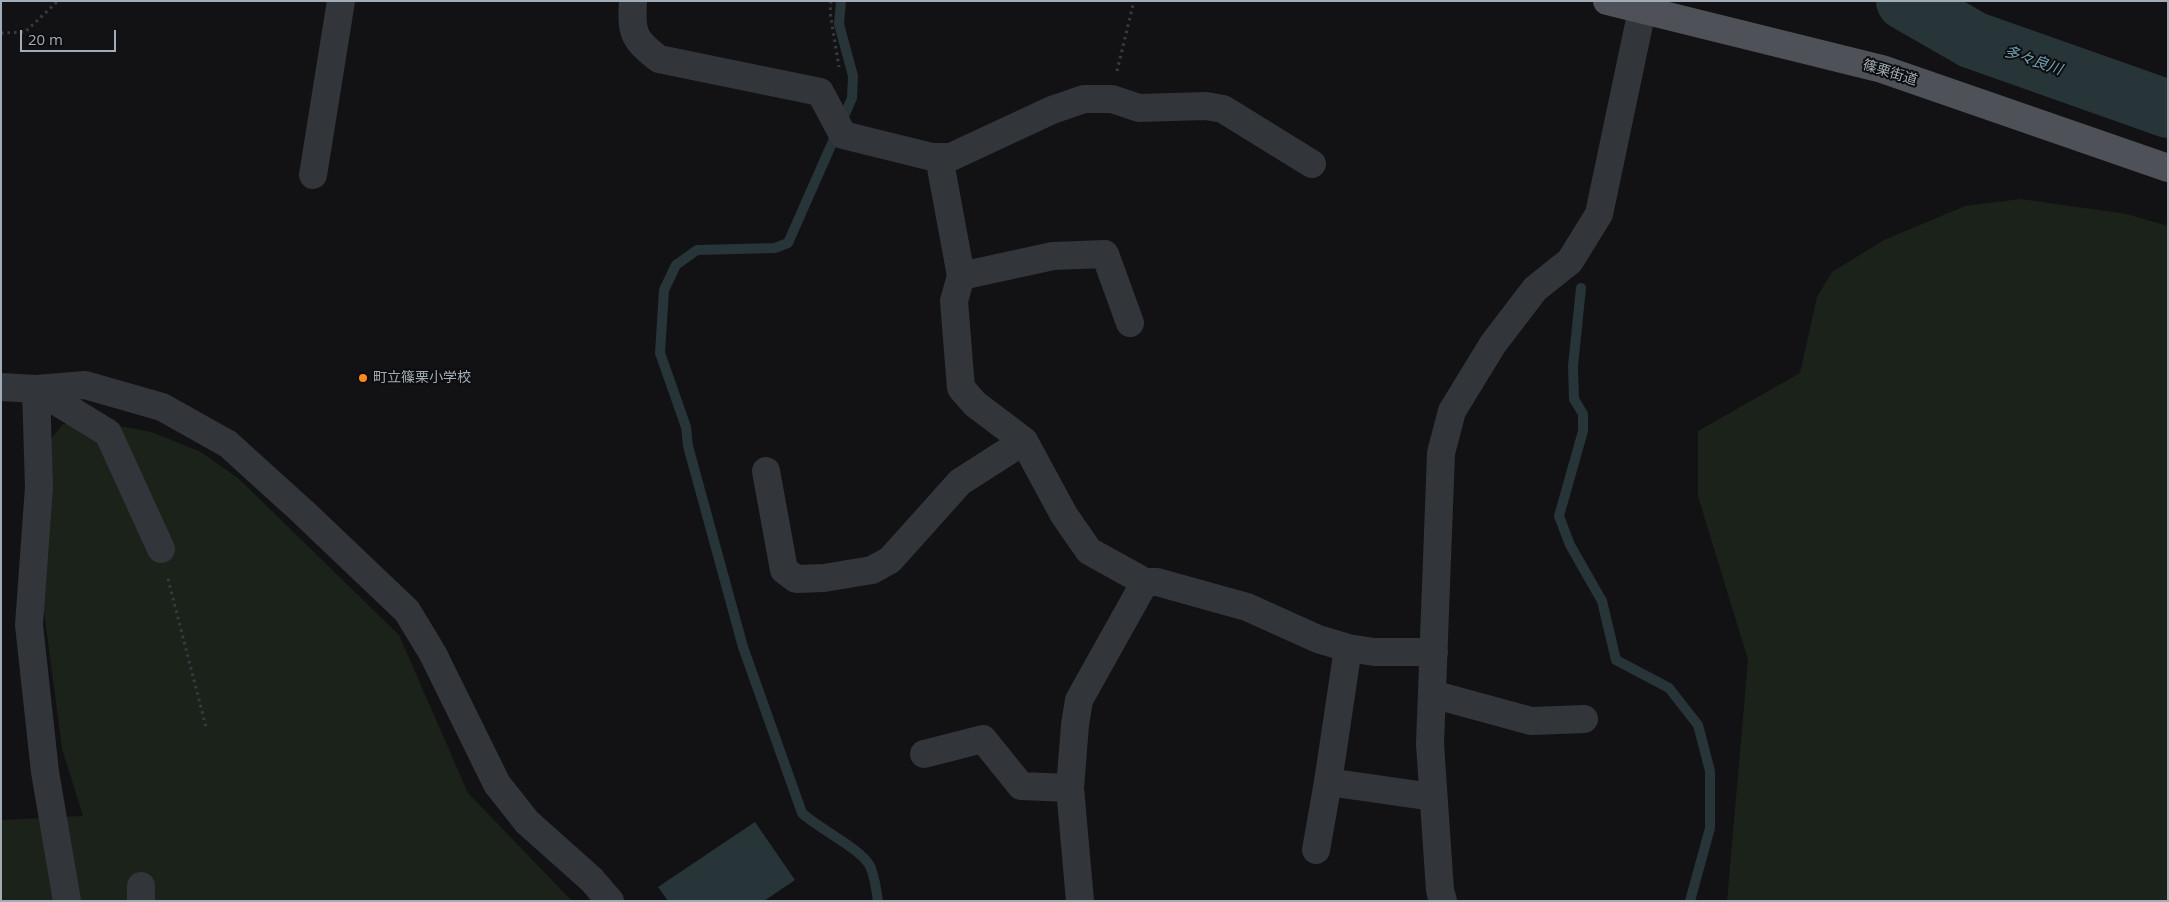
<!DOCTYPE html>
<meta charset="utf-8">
<style>
body{margin:0}
#map{position:relative;width:2169px;height:902px;overflow:hidden;background:#121214;font-family:"Open Sans",sans-serif}
canvas{display:block}
.frame{position:absolute;inset:0;border:2px solid #a2acb6;pointer-events:none}
.scale{position:absolute;left:20px;top:30px;width:96px;height:22px;box-sizing:border-box;border:2px solid #a2acb6;border-top:0;padding-left:6px;font-size:15px;line-height:18px;white-space:nowrap;color:#a2acb6;-webkit-text-stroke:4px #0d0d0f;paint-order:stroke}
</style>
<div id="map">
<canvas width="2169" height="902"></canvas>
<div class="frame"></div>
<div class="scale">20 m</div>
</div>
<script>
const context = document.querySelector('canvas').getContext('2d');
context.lineJoin = 'round';
function fillPath(path, color) {
  context.fillStyle = color;
  context.fill(path, 'evenodd');
}
function strokePath(path, color, width, dash) {
  context.strokeStyle = color;
  context.lineWidth = width;
  context.lineCap = dash ? 'butt' : 'round';
  context.setLineDash(dash || []);
  context.stroke(path);
}
function drawText(font, color, halo, rows, align = 'center') {
  context.font = font + ' "Open Sans","Noto Sans JP",sans-serif';
  context.lineWidth = 4;
  context.setLineDash([]);
  context.textBaseline = 'middle';
  context.strokeStyle = halo;
  context.fillStyle = color;
  for (const [text, x, y, turn = 0] of rows) {
    context.save();
    context.translate(x, y);
    context.rotate((+turn || 0) * Math.PI / 180);
    context.textAlign = isNaN(turn) ? turn : align;
    if (halo) context.strokeText(text, 0, 0);
    context.fillText(text, 0, 0);
    context.restore();
  }
}
fillPath(new Path2D(`
 M2021,199L2127,214L2168,226V901H1727L1748,660L1698,496V431L1800,373L1817,297L1832,272L1884,240L1965,206Z
 M63,424H108L152,432L201,452L238,478L399,635L468,793L572,901H1V820L83,816L62,749L41,588L47,443Z`), '#1a221a');
fillPath(new Path2D(`
 M755,822L795,880L764,901H668L658,887Z`), '#273438');
strokePath(new Path2D(`
 M841,1L839,24L853,76L852,98L788,243L775,248L697,250L676,265L664,290L660,353L686,427L688,446L743,647L802,813C819,829 860,848 870,866C875,877 876,889 878,901
 M1581,288L1573,366L1574,399L1583,414V431L1559,516L1570,545L1602,601L1616,660L1669,688L1698,725L1710,771V828L1690,901`), '#273438', 10);
strokePath(new Path2D(`
 M1905,1L1973,40L2168,109`), '#273438', 58);
strokePath(new Path2D(`
 M831,1L830,12L839,67
 M1,33L25,32L58,1
 M1117,71L1134,1
 M168,579L206,727`), '#383c40', 3, [2.5, 4]);
strokePath(new Path2D(`
 M633,1C631,33 633,39 659,59L820,92L843,135L932,157H951L1052,110L1084,99H1112L1139,108L1206,106L1223,109L1312,164
 M939,157L961,276L1053,256L1105,254L1130,323
 M313,175L341,1
 M961,276L954,301L961,388L975,404L1024,441L1064,515L1089,551L1145,582
 M1,387L36,389L85,385L162,407L228,444L303,512L407,611L433,654L497,784L527,822L592,880L610,901
 M36,389L39,487L29,625L45,772L67,901
 M36,389L108,433L161,549
 M766,471L784,570L796,579L824,578L872,570L890,560L960,482L1024,441
 M1348,648L1328,782L1433,797
 M1432,694L1531,721L1584,719
 M924,754L983,739L1021,786L1070,788
 M1316,850L1328,782
 M141,886V901
 M1080,901L1070,788L1075,725L1079,700L1145,582H1157L1247,607L1318,639L1348,648L1374,652H1434
 M1443,901L1440,890L1430,744L1441,453L1452,411L1493,344L1535,289L1570,261L1599,214L1642,10`), '#323539', 28);
strokePath(new Path2D(`
 M1607,1L1882,69L2168,168`), '#4e5258', 28);
for (const [x, y, r, color] of [
 [363,378,5,"#ff881e"]
]) {
  const dot = new Path2D();
  dot.arc(x, y, r, 0, 2 * Math.PI);
  context.fillStyle = color;
  context.fill(dot);
  strokePath(dot, '#0d0d0f', 2);
}
drawText('14px', '#a2acb6', '#0d0d0f', [
 ["篠栗街道",1890,73,17]
]);
drawText('14px', '#a2acb6', '#0d0d0f', [
 ["町立篠栗小学校",373,378]
], 'left');
drawText('italic 15px', '#75a3b4', '#0d0d0f', [
 ["多々良川",2033,61,19]
]);
</script>
